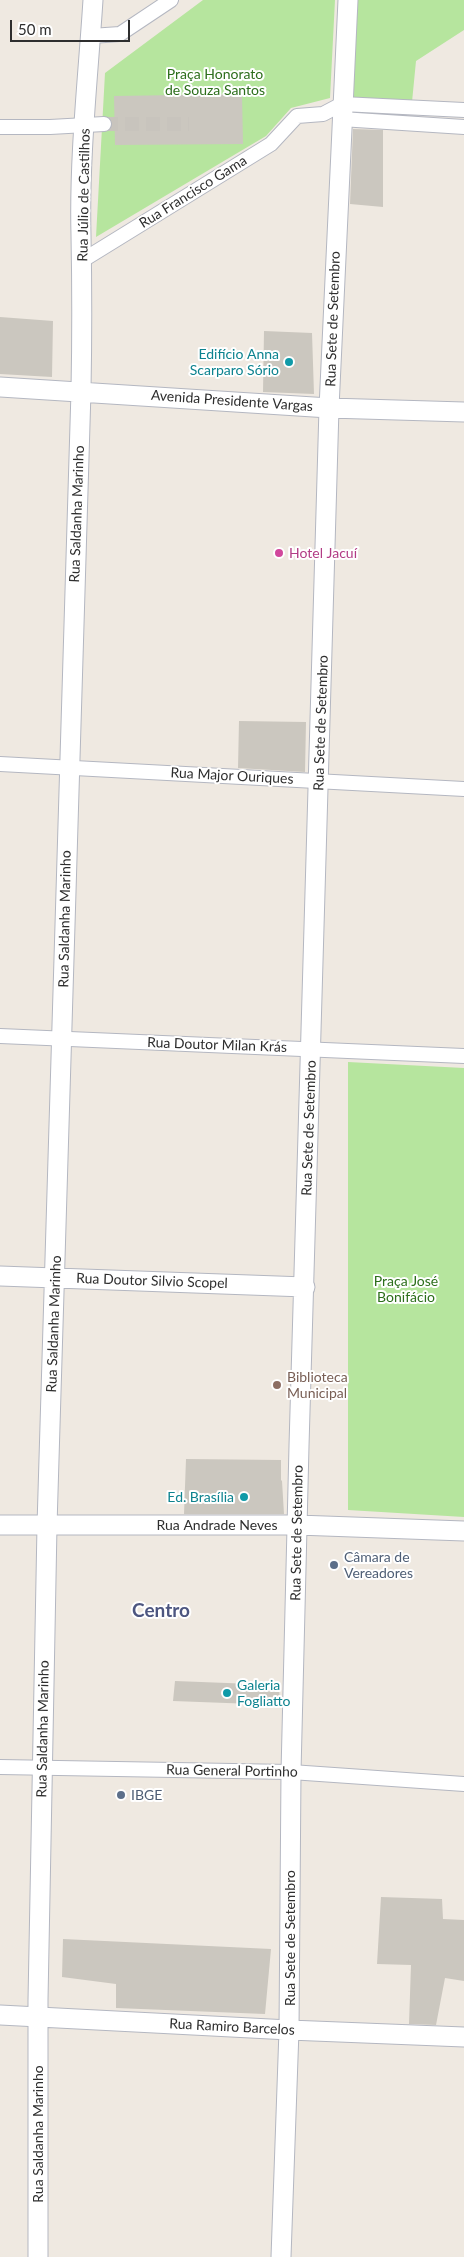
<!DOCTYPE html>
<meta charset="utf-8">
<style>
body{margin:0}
#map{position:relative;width:464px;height:2257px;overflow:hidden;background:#efe9e1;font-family:Lato,sans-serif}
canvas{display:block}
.scale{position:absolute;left:10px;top:20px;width:120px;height:22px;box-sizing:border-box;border:2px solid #2e2e2e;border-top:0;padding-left:6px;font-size:15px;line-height:18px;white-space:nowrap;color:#2e2e2e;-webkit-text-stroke:4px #fff;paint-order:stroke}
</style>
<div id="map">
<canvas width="464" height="2257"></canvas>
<div class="scale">50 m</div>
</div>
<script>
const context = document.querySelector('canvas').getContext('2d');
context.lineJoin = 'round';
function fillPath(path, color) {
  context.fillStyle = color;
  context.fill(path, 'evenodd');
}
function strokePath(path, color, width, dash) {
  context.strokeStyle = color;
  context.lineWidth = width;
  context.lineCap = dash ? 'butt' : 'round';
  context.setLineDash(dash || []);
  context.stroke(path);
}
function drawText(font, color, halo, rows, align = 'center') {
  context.font = font + ' Lato,sans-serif';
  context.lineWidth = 4;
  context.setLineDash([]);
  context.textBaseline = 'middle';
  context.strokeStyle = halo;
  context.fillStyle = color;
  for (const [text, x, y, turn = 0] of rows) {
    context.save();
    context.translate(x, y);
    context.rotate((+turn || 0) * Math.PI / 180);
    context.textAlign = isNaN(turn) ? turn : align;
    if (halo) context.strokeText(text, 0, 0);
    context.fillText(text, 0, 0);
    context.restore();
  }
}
fillPath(new Path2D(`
 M203,0H335L330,98L291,108L266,136L96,237L105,73Z
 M356,0H464V30L416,61L412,102L349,99Z
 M348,1062L464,1068V1517L348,1510Z`), '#b6e59e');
fillPath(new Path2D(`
 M242,94L243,144L115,145L114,96Z
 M353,129L383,130V207L350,204Z
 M0,317L53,321L52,377L0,374Z
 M264,331L312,333L314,394L263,392Z
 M239,721L306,722L305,772L238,768Z
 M186,1459L281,1460V1480L282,1481L284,1514H184Z
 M175,1681L279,1685L280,1705L173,1701Z
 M381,1897L442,1899L443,1919L464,1920V1981L445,1978L436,2025L409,2024L411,1965L377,1964Z
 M63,1939L271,1949L265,2014L116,2008V1984L62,1977Z`), '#cbc7bf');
strokePath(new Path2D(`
 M104,124H189`), '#c8c4bd', 14, [14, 7]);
const street = new Path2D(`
 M91,36L120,34L171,0
 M341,119L464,127
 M0,127H50L104,124
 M83,260L271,144L297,116L323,114L342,104L464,110
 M0,764L464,789
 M0,1036L464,1056
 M0,1767L291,1772L464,1784`);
const secondary = new Path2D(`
 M0,387L329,408L464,412
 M0,1276L305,1287
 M0,1525H297L464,1531
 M0,2015L289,2030L464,2037
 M38,2257V2000L47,1526L81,391C82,339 82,287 81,235C79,157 88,78 93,0
 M281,2257L289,2030L291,1772L299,1446L329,408L348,0`);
strokePath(street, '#b4b7c1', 16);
strokePath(secondary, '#b4b7c1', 21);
strokePath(street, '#fff', 14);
strokePath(secondary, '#fff', 19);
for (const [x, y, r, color] of [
 [289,362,5,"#0f9aa8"],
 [279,553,5,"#d1479c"],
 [277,1385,5,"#8d6e63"],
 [244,1497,5,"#0f9aa8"],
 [334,1565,5,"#5c6f8a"],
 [227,1693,5,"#0f9aa8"],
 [121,1795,5,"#5c6f8a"]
]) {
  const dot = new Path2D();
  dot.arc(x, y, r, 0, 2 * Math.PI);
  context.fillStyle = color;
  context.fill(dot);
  strokePath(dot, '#fff', 2);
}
drawText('14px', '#2c6e1b', '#fff', [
 ["Praça Honorato",215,74],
 ["de Souza Santos",215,90],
 ["Praça José",406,1281],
 ["Bonifácio",406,1297]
]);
drawText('14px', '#2e2e2e', '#fff', [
 ["Rua Francisco Gama",193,192,-32],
 ["Rua Júlio de Castilhos",84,195,-89],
 ["Rua Sete de Setembro",333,319,-88],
 ["Avenida Presidente Vargas",232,401,4],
 ["Rua Saldanha Marinho",77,514,-88],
 ["Rua Sete de Setembro",321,723,-88],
 ["Rua Major Ouriques",232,776,3],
 ["Rua Saldanha Marinho",65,919,-89],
 ["Rua Doutor Milan Krás",217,1045,2],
 ["Rua Sete de Setembro",309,1128,-88],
 ["Rua Doutor Silvio Scopel",152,1281,2],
 ["Rua Saldanha Marinho",54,1324,-88],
 ["Rua Andrade Neves",217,1525],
 ["Rua Sete de Setembro",297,1533,-89],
 ["Rua Saldanha Marinho",43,1729,-89],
 ["Rua General Portinho",232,1771,1],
 ["Rua Sete de Setembro",290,1938,-90],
 ["Rua Ramiro Barcelos",232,2027,3],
 ["Rua Saldanha Marinho",38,2134,-90]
]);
drawText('14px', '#0d838f', '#fff', [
 ["Edifício Anna",279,354],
 ["Scarparo Sório",279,370],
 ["Ed. Brasília",234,1497],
 ["Galeria",237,1685,"left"],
 ["Fogliatto",237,1701,"left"]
], 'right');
drawText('14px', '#b23c85', '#fff', [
 ["Hotel Jacuí",289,553]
], 'left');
drawText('14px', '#785e54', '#fff', [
 ["Biblioteca",287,1377],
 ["Municipal",287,1393]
], 'left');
drawText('14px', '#4e5e75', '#fff', [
 ["Câmara de",344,1557],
 ["Vereadores",344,1573],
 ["IBGE",131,1795]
], 'left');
drawText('bold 19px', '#4d5680', '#fff', [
 ["Centro",161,1611]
]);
</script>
